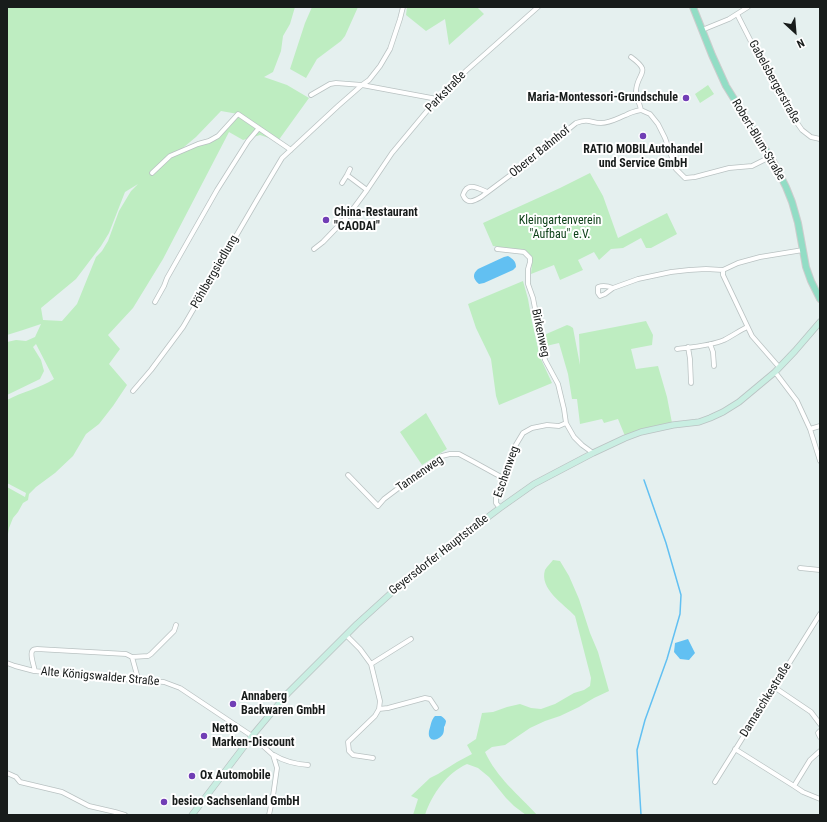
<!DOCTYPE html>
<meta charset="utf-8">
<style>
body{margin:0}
#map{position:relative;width:827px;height:822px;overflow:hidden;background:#e5f0ef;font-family:"Roboto Condensed",sans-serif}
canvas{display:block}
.frame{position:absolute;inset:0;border:8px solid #181c1b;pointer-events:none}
.north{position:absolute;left:775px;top:12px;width:40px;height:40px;-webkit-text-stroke:3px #fff;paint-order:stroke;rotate:154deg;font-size:11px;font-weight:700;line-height:16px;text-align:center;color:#181c1b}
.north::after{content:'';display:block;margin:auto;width:14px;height:18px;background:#181c1b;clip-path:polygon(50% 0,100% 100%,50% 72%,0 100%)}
</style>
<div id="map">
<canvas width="827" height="822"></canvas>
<div class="frame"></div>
<div class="north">N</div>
</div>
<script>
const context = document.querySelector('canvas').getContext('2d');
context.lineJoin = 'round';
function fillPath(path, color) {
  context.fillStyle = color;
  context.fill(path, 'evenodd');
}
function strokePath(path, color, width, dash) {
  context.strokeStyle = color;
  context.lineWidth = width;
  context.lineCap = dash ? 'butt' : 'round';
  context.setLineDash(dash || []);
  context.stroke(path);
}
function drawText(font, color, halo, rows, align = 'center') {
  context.font = font + ' "Roboto Condensed",sans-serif';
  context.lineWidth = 4;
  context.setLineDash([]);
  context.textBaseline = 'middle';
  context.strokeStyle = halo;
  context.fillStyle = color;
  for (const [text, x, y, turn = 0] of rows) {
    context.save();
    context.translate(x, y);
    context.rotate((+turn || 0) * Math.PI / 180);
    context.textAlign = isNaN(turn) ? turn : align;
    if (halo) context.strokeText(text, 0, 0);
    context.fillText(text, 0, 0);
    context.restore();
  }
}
fillPath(new Path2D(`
 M7,7H295L290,24L283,36L281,51L273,72L264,77L287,85L309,98L278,141L260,135L243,140L229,132L163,259L133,308L108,335L120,349L109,364L127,385L113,406L99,424L86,434L73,456L55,473L36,487L29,494L28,500L23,503L18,512L13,518L9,528L7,540V487L25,497L26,493L7,483V400C22,392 40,388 54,379L36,344L33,347L41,360L44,371L40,379L7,395V342L16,340L26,341L35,337L41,324L23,330L7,335ZM221,111L238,114L218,136L178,152L196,137ZM138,184L131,191L119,211L108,241L102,251L96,257L77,304L62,321L43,320L41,308L76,279L101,246L109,233L125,192Z
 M312,7H358L345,36L341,41L317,59L306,78L290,69L305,23Z
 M407,7H477L484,14L449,45L445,19L426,31L406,15Z
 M708,85L714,94L700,103L695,94Z
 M590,173L603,196L618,238L667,213L677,234L651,248H646L641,238L623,248L611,249L599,260L594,252L578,260L583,270L560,280L554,265L531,274L532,262L524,251L493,246L483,223L560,188Z
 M523,281L528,299L532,322L540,357L552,383L499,405L496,396L491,359L476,328L468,304Z
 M646,321L653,335L652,345L631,349L636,369L658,366L667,397L672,423L625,436L618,419L604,423L602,419L580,424L577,399H572L568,374L559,343L546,346L544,335L567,325L570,326L573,328L580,365L579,334Z
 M426,413L447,449L422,465L400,432Z
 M553,560L560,561L569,576L579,599L590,633L598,652L609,691L594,698L579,707L560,716L545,721L530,728L505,745L492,747L485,752C497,778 518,794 537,815H526L514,806L506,798L489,777L478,768L467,764C447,773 432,794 425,815H413L418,799L411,796L430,778L438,774L457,762L472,754L467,745L476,739L482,713L493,712L507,707L520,704L531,708L541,709L555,704L574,693L584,690L590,686L591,678L575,616C564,604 539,589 545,570C547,566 551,563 553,560Z`), '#beedc1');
fillPath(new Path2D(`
 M508,256C513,259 516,261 516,267L513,270L484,283L479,284C473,279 472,274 478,269L504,257Z
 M688,639L695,653L689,660L680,659L674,652L675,643Z
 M435,716H441C443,717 445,719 446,721C446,722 445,726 444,727C444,729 444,732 443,734C439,741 427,743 429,731C431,725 431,720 435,716Z`), '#62c0f2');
strokePath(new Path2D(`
 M641,815L637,750L645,720L667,659L680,614L681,595L666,543L644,480`), '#62c0f2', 1.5);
const minor = new Path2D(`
 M737,14L765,69L795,120L802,130L811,137L820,139
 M702,30L729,19L748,7
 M631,57C653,73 637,72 636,91C636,97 640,104 641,110
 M311,95L330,84L336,83L362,85L437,99
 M152,173L170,156L198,144L209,141L218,136L238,114L291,150
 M347,175L367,190
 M342,183L347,175L350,169
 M487,192C478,188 467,181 463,195C467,205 474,201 481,197L528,162L576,123C590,118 590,123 601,123C610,123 618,118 626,115C631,112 636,111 641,110L650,114L658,124L665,138L676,169L685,178L695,177L729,168L752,166L770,157
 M314,249L323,242L347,217L367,190L392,153L437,99L467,70L538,7
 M497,249L524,252L530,258V262L528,269V284L533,298L545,360L558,384L564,409L566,423L574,437L582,445L593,453
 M723,270V275L752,336L779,367
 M613,288C608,286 603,285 598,287V293L600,296L605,294L613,288L638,279L671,272L689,270L706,269L723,270L738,263L760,257L803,250
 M155,302L164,286L167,278L217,190L248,141L259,128
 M710,344L713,352L714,366
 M688,347L690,359L691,383
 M677,349C693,347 710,346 724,340C732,336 739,331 747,327
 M775,372L797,401L810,429L820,461
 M133,391L151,370L183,327L257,200L282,158L338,106L362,85L369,80L380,66L390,49L400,19L403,7
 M810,429L820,426
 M348,475L378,506L384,499L425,468L442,456L450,454H459L474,462L503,478
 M500,508L496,503V498L514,448L523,433L532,428L547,425L559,426L566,423
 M800,568L820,570
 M346,635L360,649L371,664L380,701L379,709L375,716L348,742L349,751L353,755L373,758
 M132,657L148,656L151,654L174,631L176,625
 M7,663L15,666L34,671L119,679L164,682L180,688L252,736L273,755L277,768L273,796L269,815
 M371,664L411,639
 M35,671C34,666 29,653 33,650C34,649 36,649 37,649L126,654L132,657L137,675V680
 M774,687L811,712L820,724
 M379,709L388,708L425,698L430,699L436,708
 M820,731L818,733L820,737
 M735,749L794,786L803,792L820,799
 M274,755C285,762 295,764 308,765
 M7,773L16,777L20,782L62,792L89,806L115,812L125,815
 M715,782L820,614
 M794,786L810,760L820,751`);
const secondary = new Path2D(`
 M192,815L252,736L288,693L357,624L411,575L500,508L534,484L593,453L625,438L641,432L673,425L699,422L710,418L723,412L739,402L775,372L795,351L820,322`);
const primary = new Path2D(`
 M693,7L712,55L726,86L774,163L786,187L792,202L798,223L806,267L811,281L820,299`);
strokePath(minor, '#b9c2c2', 5.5);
strokePath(secondary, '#b9c2c2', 7);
strokePath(primary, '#cccdcd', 8);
strokePath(minor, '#fff', 4);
strokePath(secondary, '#c9eee2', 5.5);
strokePath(primary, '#92ddc5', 6);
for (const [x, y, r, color] of [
 [686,98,4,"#713eb5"],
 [643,136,4,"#713eb5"],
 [326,220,4,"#713eb5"],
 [233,704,4,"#713eb5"],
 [204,736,4,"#713eb5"],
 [192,776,4,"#713eb5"],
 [164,802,4,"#713eb5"]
]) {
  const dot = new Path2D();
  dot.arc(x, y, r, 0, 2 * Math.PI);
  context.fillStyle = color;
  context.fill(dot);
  strokePath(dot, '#fff', 1.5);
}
drawText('12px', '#181c1b', '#fff', [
 ["Gabelsbergerstraße",774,82,61],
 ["Parkstraße",446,92,-46],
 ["Robert-Blum-Straße",758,140,59],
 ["Oberer Bahnhof",540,152,-39],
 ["Pöhlbergsiedlung",215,272,-60],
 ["Birkenweg",540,333,78],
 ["Eschenweg",507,472,-71],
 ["Tannenweg",420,474,-35],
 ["Geyersdorfer Hauptstraße",439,555,-38],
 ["Alte Königswalder Straße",100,677,5],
 ["Damaschkestraße",766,700,-58]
]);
drawText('bold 12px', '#181c1b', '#fff', [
 ["Maria-Montessori-Grundschule",678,98,"right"],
 ["RATIO MOBILAutohandel",643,150,"center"],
 ["und Service GmbH",643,164,"center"],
 ["China-Restaurant",334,213],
 ["\"CAODAI\"",334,227],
 ["Annaberg",241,697],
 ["Backwaren GmbH",241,711],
 ["Netto",212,729],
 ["Marken-Discount",212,743],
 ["Ox Automobile",200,776],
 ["besico Sachsenland GmbH",172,802]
], 'left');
drawText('12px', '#0e4119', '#fff', [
 ["Kleingartenverein",560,221],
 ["\"Aufbau\" e.V.",560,235]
]);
</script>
